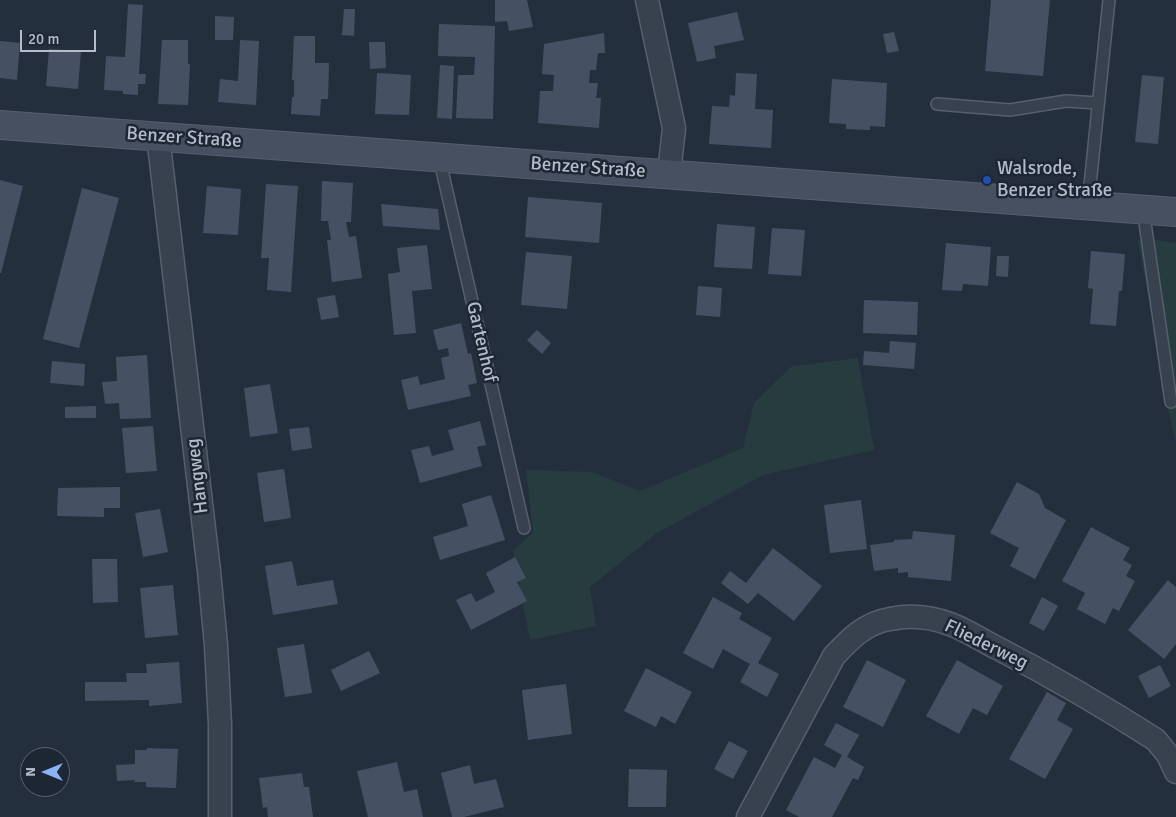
<!DOCTYPE html>
<meta charset="utf-8">
<style>
body{margin:0}
#map{position:relative;width:1176px;height:817px;overflow:hidden;background:#242f3e;font-family:Signika,sans-serif}
canvas{display:block}
.north{position:absolute;left:20px;top:747px;width:50px;height:50px;box-sizing:border-box;background:#1d2633;border:1px solid #59626f;border-radius:50%;rotate:270deg;font-size:14px;font-weight:700;line-height:20px;text-align:center;color:#b4bcc9}
.north::after{content:'';display:block;margin:auto;width:18px;height:22px;background:#8ab4f8;clip-path:polygon(50% 0,100% 100%,50% 72%,0 100%)}
.scale{position:absolute;left:20px;top:30px;width:76px;height:22px;box-sizing:border-box;border:2px solid #b4bcc9;border-top:0;padding-left:6px;font-size:15px;line-height:18px;white-space:nowrap;color:#b4bcc9;-webkit-text-stroke:4px #1d2633;paint-order:stroke}
</style>
<div id="map">
<canvas width="1176" height="817"></canvas>
<div class="north">N</div>
<div class="scale">20 m</div>
</div>
<script>
const context = document.querySelector('canvas').getContext('2d');
context.lineJoin = 'round';
function fillPath(path, color) {
  context.fillStyle = color;
  context.fill(path, 'evenodd');
}
function strokePath(path, color, width, dash) {
  context.strokeStyle = color;
  context.lineWidth = width;
  context.lineCap = dash ? 'butt' : 'round';
  context.setLineDash(dash || []);
  context.stroke(path);
}
function drawText(font, color, halo, rows, align = 'center') {
  context.font = font + ' Signika,sans-serif';
  context.lineWidth = 5;
  context.setLineDash([]);
  context.textBaseline = 'middle';
  context.strokeStyle = halo;
  context.fillStyle = color;
  for (const [text, x, y, turn = 0] of rows) {
    context.save();
    context.translate(x, y);
    context.rotate((+turn || 0) * Math.PI / 180);
    context.textAlign = isNaN(turn) ? turn : align;
    if (halo) context.strokeText(text, 0, 0);
    context.fillText(text, 0, 0);
    context.restore();
  }
}
fillPath(new Path2D(`
 M1138,240H1156L1176,243V443L1167,405Z
 M858,358L874,450L763,475L657,533L590,587L596,626L530,640L513,550L533,533L526,470L592,472L640,491L743,448L754,403L792,366Z`), '#263c3f');
fillPath(new Path2D(`
 M495,0H527L533,27L509,31L507,21L495,22Z
 M991,0H1050L1043,76L985,71Z
 M128,4L143,5L139,74H146L145,84H138V95L123,94V91L104,90L106,56L125,57Z
 M344,9H355L354,36L342,35Z
 M737,12L744,40L714,46L716,58L697,62L688,23Z
 M215,16L234,17L233,40H215Z
 M439,24L495,26L493,119L456,118L458,75H474L475,57L438,56Z
 M894,32L899,51L887,53L883,34Z
 M604,33L605,53H598L596,70H590L589,83H598L596,98H601L599,128L538,123L540,91H553L554,75L542,74L544,44Z
 M294,36H315V63H329L328,99H321L320,116L291,114L292,97H294V80H292Z
 M162,40H188V64H190L188,105L158,104Z
 M240,40L259,41L256,105L218,102L220,79L238,81Z
 M0,41L20,43L17,80L0,78Z
 M369,42H385L386,68L370,69Z
 M49,49L81,51L78,89L46,86Z
 M440,65L454,66L452,119L437,118Z
 M377,73L411,75L409,115L375,114Z
 M736,73L757,74L755,109L773,110L771,148L709,144L712,106L729,107L730,95L735,96Z
 M1142,75L1164,77L1158,144L1135,142Z
 M832,79L887,83L885,127L870,126V130L846,129V124L829,123Z
 M0,180L23,186L1,273H0Z
 M322,181L353,183L351,222H346L349,237L356,236L362,278L332,282L327,240H331L328,221H321Z
 M266,184L298,186L291,292L267,290L269,258H261Z
 M207,186L241,189L238,235L203,233Z
 M82,188L119,198L79,348L43,339Z
 M528,197L602,203L599,243L525,237Z
 M381,204L438,209L440,230L383,226Z
 M717,224L755,227L752,269L714,267Z
 M772,228L805,230L801,276L768,274Z
 M946,243L991,247L988,286L963,284L962,291L942,290Z
 M427,245L432,289L412,291L416,333L394,335L388,274L400,272L397,248Z
 M1091,251L1125,254L1122,291H1119L1116,326L1090,324L1093,289L1088,288Z
 M526,252L572,256L567,309L521,305Z
 M997,256H1009L1008,277L996,276Z
 M698,286L722,288L720,317L696,315Z
 M335,295L339,317L321,320L317,298Z
 M864,300L918,302L917,335L863,333Z
 M461,323L468,354L471,353L477,383L468,385L471,396L408,410L401,380L418,376L420,385L445,379L441,358L449,356L448,348L438,350L433,330Z
 M537,330L551,343L542,354L527,340Z
 M890,341L916,343L914,369L863,365L864,351L889,353Z
 M147,355L151,418L120,419L119,403L105,404L102,382L117,381L116,357Z
 M52,361L85,364L84,386L50,383Z
 M270,384L278,433L250,437L244,388Z
 M96,406V418H65V407Z
 M480,421L486,445L477,447L482,466L420,483L411,450L429,446L432,456L454,450L448,430Z
 M153,426L157,471L126,473L122,428Z
 M309,427L312,448L292,451L289,429Z
 M284,469L291,518L264,522L257,473Z
 M1017,482L1039,494L1045,508L1066,520L1035,579L1010,566L1019,548L990,533Z
 M120,487V508H104V517L57,516L58,488Z
 M491,495L505,540L440,560L433,537L468,526L462,504Z
 M861,500L867,549L830,553L824,505Z
 M160,509L168,552L143,557L135,513Z
 M1091,527L1130,548L1123,560L1132,565L1126,576L1135,581L1119,611L1113,608L1105,624L1077,609L1085,593L1062,581Z
 M913,531L955,535L951,581L908,577V572L898,573V568L874,571L870,545L894,542V540L912,539Z
 M773,548L822,586L794,621L758,593L748,604L721,583L730,571L746,583Z
 M515,557L526,578L517,582L527,601L471,630L456,600L471,593L476,602L495,592L486,573Z
 M92,559H117L118,602L93,603Z
 M292,561L297,586L333,580L338,604L273,615L265,566Z
 M1168,580L1176,587V644L1164,659L1128,630Z
 M173,585L178,635L145,638L140,588Z
 M713,597L742,613L739,619L772,638L758,663L779,674L767,697L740,682L750,664L723,649L713,669L683,653Z
 M1042,597L1058,606L1044,631L1029,623Z
 M304,644L312,693L285,697L277,648Z
 M369,651L380,673L341,691L331,670Z
 M867,660L906,680L883,727L843,707Z
 M957,660L1003,686L987,715L973,708L959,734L926,716Z
 M179,662L182,703L149,706V700L85,701V682H127L126,673H147L146,664Z
 M1160,665L1171,686L1149,698L1138,676Z
 M646,668L692,692L675,724L661,716L656,727L624,711Z
 M566,684L572,734L528,740L522,690Z
 M1047,692L1066,703L1057,720L1073,729L1045,779L1009,759Z
 M836,723L859,735L847,757L864,767L858,780L853,778L832,817H799L786,810L814,757L835,768L842,755L824,745Z
 M729,741L748,751L733,779L714,769Z
 M147,748L178,749L176,788L146,787V782H134L135,780L117,781L116,765L135,764V750H147Z
 M397,762L404,792L417,789L423,817H368L357,771Z
 M470,765L474,784L496,779L504,807L464,817H452L441,773Z
 M629,769L667,770L666,807H628Z
 M302,773L304,787H309L313,817H268L267,807L263,808L259,778Z`), '#455162');
const lane = new Path2D(`
 M937,104L1010,110L1066,101L1098,103
 M439,157L524,528
 M1088,205L1109,0
 M1143,209L1171,402`);
const street = new Path2D(`
 M647,0L674,128L669,174
 M158,136L209,571L216,645L220,724V817
 M748,817L834,656C850,639 865,623 890,619C909,615 931,617 950,624C967,630 984,642 1001,650C1053,677 1106,708 1156,740L1168,755L1176,772`);
const secondary = new Path2D(`
 M0,125L1176,212`);
strokePath(lane, '#565f6c', 14);
strokePath(street, '#565f6c', 25);
strokePath(secondary, '#565f6c', 30);
strokePath(lane, '#38414e', 11);
strokePath(street, '#38414e', 22);
strokePath(secondary, '#465061', 28);
for (const [x, y, r, color] of [
 [987,180,5,"#1a4fb4"]
]) {
  const dot = new Path2D();
  dot.arc(x, y, r, 0, 2 * Math.PI);
  context.fillStyle = color;
  context.fill(dot);
  strokePath(dot, '#1d2633', 2);
}
drawText('19px', '#b4bcc9', '#1d2633', [
 ["Benzer Straße",184,138,4],
 ["Benzer Straße",588,168,4],
 ["Gartenhof",481,342,77],
 ["Hangweg",198,476,-97],
 ["Fliederweg",986,645,26]
]);
drawText('19px', '#b4bcc9', '#1d2633', [
 ["Walsrode,",997,169],
 ["Benzer Straße",997,191]
], 'left');
</script>
